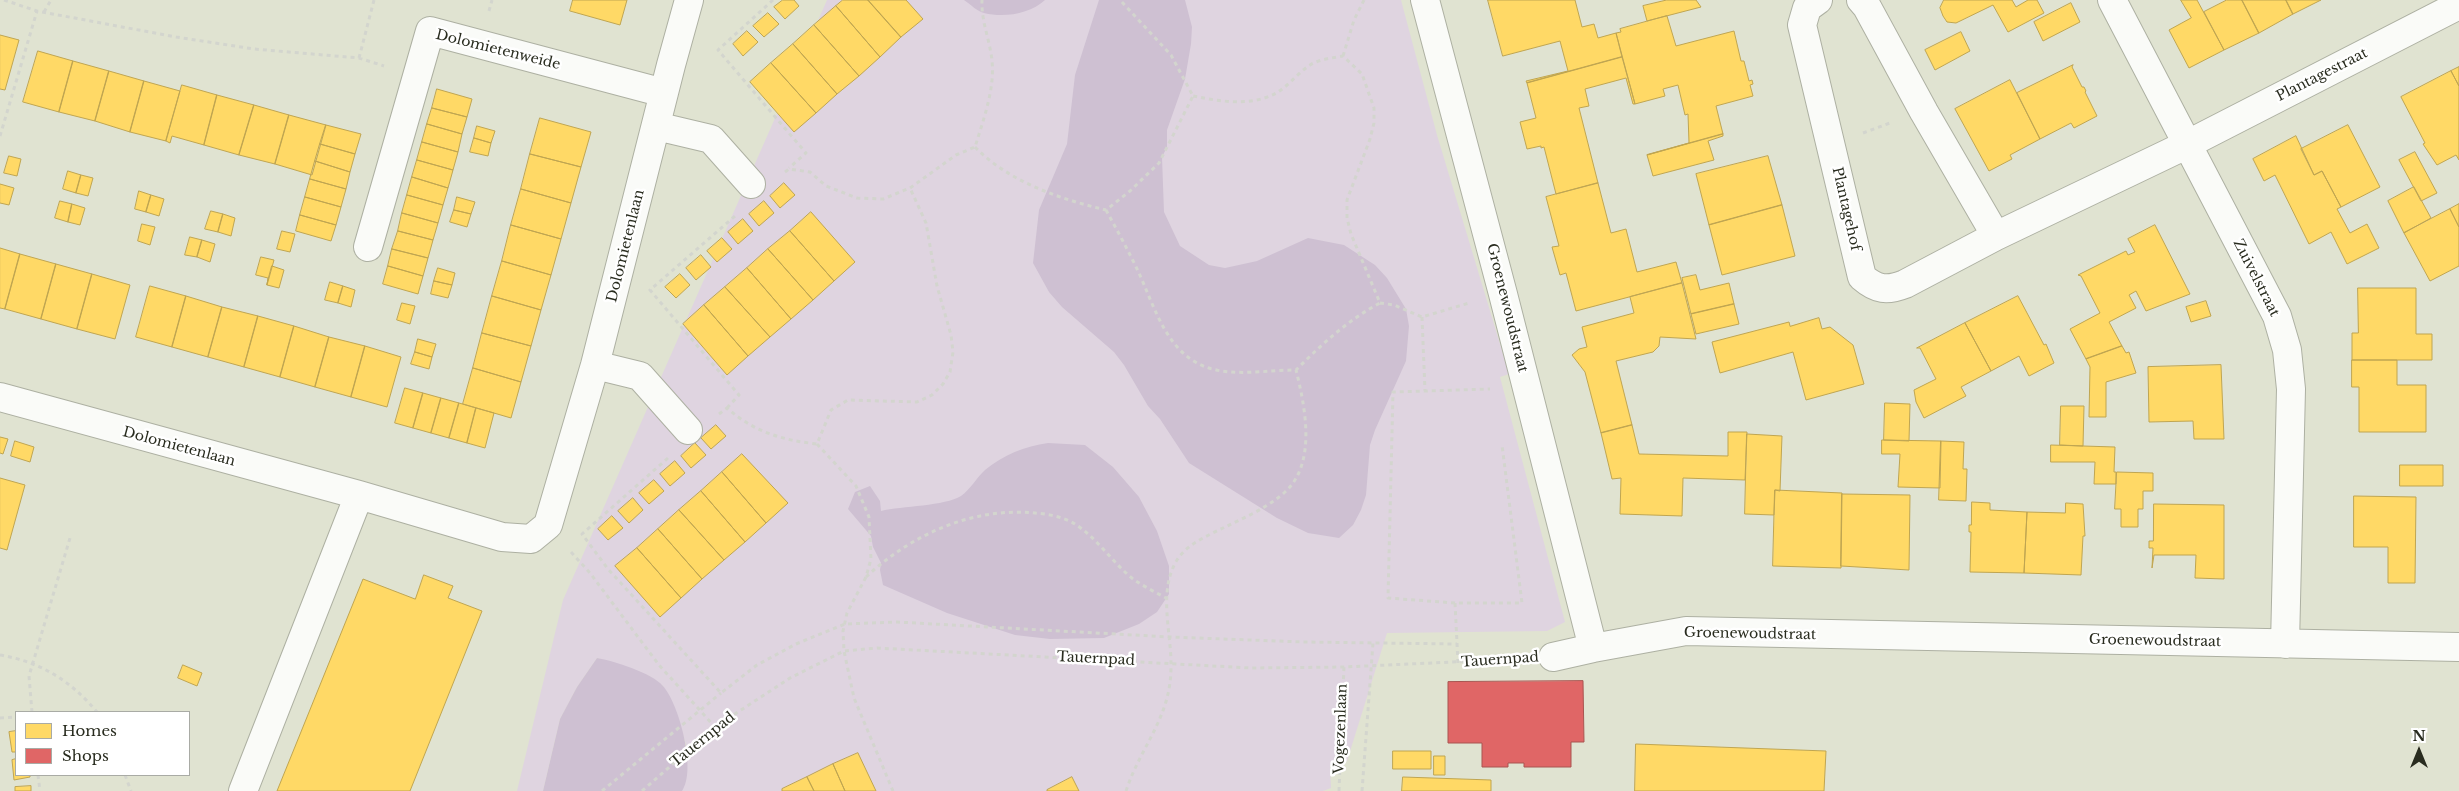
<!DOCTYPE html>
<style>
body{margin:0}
#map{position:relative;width:2459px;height:791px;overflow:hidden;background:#e0e3d1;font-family:"Libre Baskerville",serif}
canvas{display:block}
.legend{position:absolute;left:15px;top:711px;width:175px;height:65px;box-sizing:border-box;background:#fff;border:1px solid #a9aba5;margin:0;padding:6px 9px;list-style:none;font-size:15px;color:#292c1f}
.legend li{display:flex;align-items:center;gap:10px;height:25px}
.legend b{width:25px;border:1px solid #a9aba5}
.north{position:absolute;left:2394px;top:726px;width:50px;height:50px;-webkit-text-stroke:4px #fff;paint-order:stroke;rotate:0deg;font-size:14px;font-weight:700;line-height:20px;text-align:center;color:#292c1f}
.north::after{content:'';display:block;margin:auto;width:18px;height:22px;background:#292c1f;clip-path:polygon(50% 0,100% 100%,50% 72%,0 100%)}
</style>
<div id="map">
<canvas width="2459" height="791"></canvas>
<ul class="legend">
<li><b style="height:14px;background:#ffd966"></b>Homes</li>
<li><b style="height:14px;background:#e06666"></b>Shops</li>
</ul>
<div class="north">N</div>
</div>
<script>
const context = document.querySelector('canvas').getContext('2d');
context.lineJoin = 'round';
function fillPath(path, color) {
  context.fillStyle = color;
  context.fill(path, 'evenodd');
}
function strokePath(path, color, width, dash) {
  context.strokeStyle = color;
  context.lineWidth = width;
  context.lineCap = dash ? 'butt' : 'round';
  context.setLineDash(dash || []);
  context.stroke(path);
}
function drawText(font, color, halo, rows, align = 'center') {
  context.font = font + ' "Libre Baskerville",serif';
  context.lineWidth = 5;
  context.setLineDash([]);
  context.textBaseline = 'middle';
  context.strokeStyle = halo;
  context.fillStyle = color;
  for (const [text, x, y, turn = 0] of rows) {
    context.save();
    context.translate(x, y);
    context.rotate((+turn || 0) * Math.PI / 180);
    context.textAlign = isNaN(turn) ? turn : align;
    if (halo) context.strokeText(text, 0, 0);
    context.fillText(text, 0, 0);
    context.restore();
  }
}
fillPath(new Path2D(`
 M827,0H1401L1437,135L1509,374L1500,377L1565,622L1547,631L1387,633L1347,761L1330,765L1331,788L1323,791H675L689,755L678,718L663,686L649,676L597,658L577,687L560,719L543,791H517L563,600Z`), '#dfd4e0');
fillPath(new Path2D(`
 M964,0H1045C1030,14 1004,18 984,13C978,12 970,4 964,0Z
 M1099,0H1185L1192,27L1191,44L1185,79L1167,130V147L1162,157L1164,212L1180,246L1209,265L1225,268L1257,261L1308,238L1344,245L1375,265L1387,278L1406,309L1409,326L1406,361L1375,430L1370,445L1366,495L1361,510L1353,525L1339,538L1308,533L1277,518L1189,463L1160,419L1148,406L1124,365L1114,352L1062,307L1049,292L1033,263L1039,210L1067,144L1075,75Z
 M1048,443L1085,445L1113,467L1139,497L1157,531L1169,566V594L1157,612L1139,624L1104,638L1050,639L1015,635L947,613L883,585L880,570L881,563L873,547L871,536L848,509L855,492L870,486L880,501L881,511C902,506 945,506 961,496C971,489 976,478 985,470C1003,455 1025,446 1048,443Z
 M597,658C614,661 652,673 663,686C679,704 697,770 682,791H543L560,719L577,687Z`), '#cec0d2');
const homes = new Path2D(`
 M573,0H627L620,25L570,11Z
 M783,0H794L799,6L785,19L774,7Z
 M843,0H868L901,37L880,57L836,6Z
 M868,0H906L923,19L901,37Z
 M1488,0H1575L1582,27L1594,24L1598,38L1616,33L1622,57L1527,83L1526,81L1568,71L1560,41L1503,56Z
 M1667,0H1696L1701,7L1647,21L1643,6Z
 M1944,0H2012L2016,7L2028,0H2037L2044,13L2008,32L1993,5L1956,23L1947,22L1943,16L1940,8Z
 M2181,0H2197L2224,50L2189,68L2169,30L2191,18Z
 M2227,0H2242L2259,33L2224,50L2204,12Z
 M2242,0H2286L2293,14L2259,33Z
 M2286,0H2321L2293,14Z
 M2071,3L2080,22L2043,41L2034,22Z
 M836,6L880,57L859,76L814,25Z
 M768,13L779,24L764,37L753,26Z
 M1667,16L1676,46L1734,31L1741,61H1744L1749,81L1752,80L1753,84L1750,85L1753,96L1716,106L1723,134L1647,155L1689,143L1688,114L1685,115L1678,85L1663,89L1665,96L1635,104L1616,33L1621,32L1620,29Z
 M814,25L859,76L837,94L793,44Z
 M747,31L758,42L743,56L733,44Z
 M1961,32L1970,51L1935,70L1925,50Z
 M0,35L19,40L5,90L0,89Z
 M793,44L837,94L816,113L771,63Z
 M38,51L73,61L59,112L23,102Z
 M1622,57L1635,104H1633L1626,78L1585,89L1589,106L1579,108L1598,183L1556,194L1544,147L1541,148V146L1527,149L1520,122L1536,118L1527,83Z
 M73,61L109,71L95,121L59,112Z
 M771,63L816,113L794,132L750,82Z
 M2073,65L2072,67L2082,87H2084L2086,91L2085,92L2097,116L2074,128L2071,123L2040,139L2017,93Z
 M2459,67V86L2451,71Z
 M109,71L144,81L130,132L95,121Z
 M2451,71L2459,86V160L2456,155L2437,165L2423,144L2425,143L2401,97Z
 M2010,80L2040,139L2010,155L2012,159L1989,171L1955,109Z
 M144,81L180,91L166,141L130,132Z
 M182,85L217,95L204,145L172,136L170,143L166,141Z
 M437,89L472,99L467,117L432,108Z
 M217,95L254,105L239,155L204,145Z
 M254,105L289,115L275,164L239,155Z
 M432,108L467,117L462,134L427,124Z
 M289,115L326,125L312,175L275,164Z
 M540,118L591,132L581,167L530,154Z
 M427,124L462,134L458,152L422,142Z
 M326,125L361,134L355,154L320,144Z
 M2348,125L2380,187L2341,207L2322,171L2314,175L2301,149Z
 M477,126L495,131L491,143L474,138Z
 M1723,134V136L1708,141L1714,160L1653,176L1647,155Z
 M2296,136L2314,175L2322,171L2341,207L2337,209L2350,233L2367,224L2379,248L2347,264L2331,232L2309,244L2275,175L2264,181L2253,159Z
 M474,138L491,143L488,156L470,152Z
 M422,142L458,152L453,170L417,160Z
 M320,144L355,154L350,172L315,161Z
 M2415,152L2437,193L2421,201L2399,160Z
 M530,154L581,167L571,203L521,189Z
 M9,156L21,159L17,176L4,173Z
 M1768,156L1782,205L1709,225L1696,174Z
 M417,160L453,170L448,188L412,177Z
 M315,161L350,172L346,189L310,179Z
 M68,171L81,175L76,193L63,189Z
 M81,175L93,178L88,196L76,193Z
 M412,177L448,188L443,205L407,195Z
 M310,179L346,189L341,207L305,197Z
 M784,183L795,195L780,208L770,196Z
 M1598,183L1611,233L1626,229L1637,272L1676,262L1682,283L1576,311L1566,273L1560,275L1552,247L1559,246L1546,197Z
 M0,184L14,188L9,205L0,203Z
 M2414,187L2431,218L2404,233L2388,201Z
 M521,189L571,203L561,239L511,225Z
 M139,191L151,195L146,212L135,209Z
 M151,195L164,199L159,216L146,212Z
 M407,195L443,205L438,223L402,213Z
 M305,197L341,207L336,225L300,215Z
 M457,197L475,202L471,214L454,210Z
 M60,201L72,204L68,222L55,218Z
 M764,201L774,213L759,226L749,214Z
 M72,204L85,208L80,225L68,222Z
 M2459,204V227L2450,209Z
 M1782,205L1795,256L1722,275L1709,225Z
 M2450,209L2459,227V266L2430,281L2404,233Z
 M454,210L471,214L467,227L450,222Z
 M211,211L223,214L218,232L205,229Z
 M811,212L855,262L834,281L790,231Z
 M402,213L438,223L433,240L398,231Z
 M223,214L235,218L231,236L218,232Z
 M300,215L336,225L331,241L296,231Z
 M743,219L753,231L738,244L728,232Z
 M142,224L155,227L150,245L138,241Z
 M511,225L561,239L551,275L502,261Z
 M2155,225L2190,294L2146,311L2136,291L2129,295L2136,308L2109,322L2122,346L2086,359L2070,329L2100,313L2081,276L2078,275L2126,251L2128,255L2135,252L2128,239Z
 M282,231L295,234L290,252L277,249Z
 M398,231L433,240L428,258L392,249Z
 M790,231L834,281L813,300L768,249Z
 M190,237L202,240L197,257L185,255Z
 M722,238L732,249L717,262L707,251Z
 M202,240L215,244L210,262L197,257Z
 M0,248L20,254L5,309L0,308Z
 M392,249L428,258L423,276L388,266Z
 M768,249L813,300L791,319L747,268Z
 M20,254L56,264L41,319L5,309Z
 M701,255L711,267L696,280L686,268Z
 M261,257L274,260L267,285L268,278L256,275Z
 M502,261L551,275L541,310L492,296Z
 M56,264L92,274L77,329L41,319Z
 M272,266L284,270L279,288L267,285Z
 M388,266L423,276L418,294L383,284Z
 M438,268L455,273L452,285L434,281Z
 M747,268L791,319L770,337L725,287Z
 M92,274L130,285L115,339L77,329Z
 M680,274L690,285L676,298L665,287Z
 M1696,275L1700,290L1729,283L1734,304L1691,314L1682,278Z
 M434,281L452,285L448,298L431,294Z
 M330,282L343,286L338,303L325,300Z
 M1682,283L1696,339L1660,337L1659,346L1653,352L1616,361L1632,425L1601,433L1585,372L1572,355L1579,349L1587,347L1582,327L1634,313L1630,297Z
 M150,286L186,296L172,347L136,337Z
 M343,286L355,290L351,307L338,303Z
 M725,287L770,337L748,356L704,305Z
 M2358,288H2416V334H2432V360H2352V333H2358Z
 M186,296L222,307L208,357L172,347Z
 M492,296L541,310L531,346L482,333Z
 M2018,296L2044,345L2046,344L2054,363L2029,376L2019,356L1991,371L1965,323Z
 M2206,301L2211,316L2191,322L2186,307Z
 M402,303L415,306L410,324L397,320Z
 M1734,304L1739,324L1696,334L1691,314Z
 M704,305L748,356L727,375L683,324Z
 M222,307L258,316L244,367L208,357Z
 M258,316L294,326L280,377L244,367Z
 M1819,318L1822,329L1830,327L1853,345L1864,384L1806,400L1793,352L1720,373L1712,342L1789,322L1790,326Z
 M1965,323L1991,371L1961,387L1966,396L1924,418L1916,402L1914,390L1936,379L1920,348H1917Z
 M294,326L329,337L315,387L280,377Z
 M482,333L531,346L521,382L473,368Z
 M329,337L365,346L351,397L315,387Z
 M418,339L436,344L432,357L415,352Z
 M365,346L401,357L387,407L351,397Z
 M2122,346L2126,353L2129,352L2136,373L2106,382V417H2089L2090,367L2086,359Z
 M415,352L432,357L429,369L411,364Z
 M2352,360H2397V385H2426V432H2359V387H2352Z
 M2221,365L2224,439H2194L2193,421L2149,422L2148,367Z
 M473,368L521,382L511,418L463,404Z
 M405,388L423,393L413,428L395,423Z
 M423,393L441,398L431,433L413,428Z
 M441,398L459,403L449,438L431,433Z
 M459,403L476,408L467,443L449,438Z
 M1885,403L1910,404L1909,441L1884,440Z
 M2061,406H2084L2083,446L2060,445Z
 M476,408L494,413L485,448L467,443Z
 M716,425L726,436L711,449L701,438Z
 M1632,425L1639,454L1728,456V432H1747L1745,480L1683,478L1682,516L1620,514L1621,478L1612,479L1601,433Z
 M1747,434L1782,436L1780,491L1775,490L1774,515L1745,514Z
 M0,437L8,439L3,454L0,453Z
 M1882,440L1941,441L1940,488L1898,487L1900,454H1882Z
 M15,441L34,447L30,462L11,456Z
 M1941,441L1964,442L1963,469H1967L1966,501L1939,500Z
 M695,443L706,455L691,468L681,456Z
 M2051,445L2115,447L2114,472H2116V484H2094L2095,462H2051Z
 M742,454L788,503L766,523L722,472Z
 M675,461L685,473L670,486L660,474Z
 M2400,465H2443V486H2400Z
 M722,472L766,523L745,542L701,491Z
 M2117,472L2153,473V491H2143V509H2138V527H2121V509H2115Z
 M0,478L25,485L7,550L0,548Z
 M654,480L664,491L649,504L639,493Z
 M1775,490L1842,493L1841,568L1773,566Z
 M701,491L745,542L724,560L679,510Z
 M1842,494L1910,495L1909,570L1841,566Z
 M2354,496L2416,497L2415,583H2388V547H2354Z
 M633,498L643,510L629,523L618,511Z
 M1972,502L1990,503V510L2027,512L2024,573L1970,572L1971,532H1969V525H1971Z
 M2066,503L2083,504L2085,536H2083L2081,575L2024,573L2027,512L2065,513Z
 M2154,504L2224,505V579L2195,578L2196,555H2154L2152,568L2153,548H2149V541H2153Z
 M679,510L724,560L702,579L658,529Z
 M612,516L623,528L608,540L598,529Z
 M658,529L702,579L681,598L637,548Z
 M637,548L681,598L660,617L615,566Z
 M424,575L453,586L448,598L482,611L410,791H277L363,579L415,599Z
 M183,665L202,673L197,686L178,678Z
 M16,731V752H12L9,732Z
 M1636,744L1826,751L1824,791H1635Z
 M1393,751H1431V769H1393Z
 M858,753L876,791H845L833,764Z
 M1434,756H1445V775H1434Z
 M16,759V775H30V777L14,780L12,760Z
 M833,764L845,791H814L807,777Z
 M807,777L814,791H782V789Z
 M1072,777L1079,791H1047V790Z
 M1403,777L1491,780V791H1402Z
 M31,786V791H15V787Z`);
fillPath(homes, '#ffd966');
strokePath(homes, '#bfa551', 1);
const shops = new Path2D(`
 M1583,681L1584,742H1571V767H1524V763H1508V767H1482V743H1448V682Z`);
fillPath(shops, '#e06666');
strokePath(shops, '#a95551', 1);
const minor = new Path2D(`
 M1425,0L1503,294L1593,648L1686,631L2459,647
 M1818,0L1807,8L1802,25L1862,277C1877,290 1887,291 1905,284L1996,236L2186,145L2459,5
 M1861,0L1867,7L1924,112L1996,236
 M2112,0L2277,316L2287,350L2291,389L2285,644
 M656,126L711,139L751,184
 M368,247L430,31L664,93
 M595,365L640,376L688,430
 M0,397L359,495L502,537L531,539L548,525L595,365L671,65L689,0
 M1553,657L1593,648
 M243,791L359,495`);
strokePath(minor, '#adb0a2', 30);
strokePath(new Path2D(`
 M4,0L37,11L176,37L254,49L359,58L384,66
 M773,0L718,50L806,153L789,168
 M489,11L492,0
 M44,12L51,0
 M1343,56L1354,20L1364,0
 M359,58L374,0
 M1863,133L1890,123
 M0,136L37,11
 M975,147C1009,182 1060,199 1106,210L1130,191L1159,163L1193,96L1171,55L1120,0
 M785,172L789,169L810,172L826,186L857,198L883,199L910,188L956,155L975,147C983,121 995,89 992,61C990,40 981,21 982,0
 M1106,210C1117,230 1128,250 1138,271C1155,307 1167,357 1212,369C1238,376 1270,370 1296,370C1322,344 1348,320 1380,303L1351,234L1347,218V200L1370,139L1374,123V108L1362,74L1343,56C1333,58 1319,59 1310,65C1296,74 1286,90 1270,96C1246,106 1218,101 1193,96
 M1380,303L1394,305L1422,317L1469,303
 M1422,317L1425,391
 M727,408L739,395L650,290L735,216
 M719,414L727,408C754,432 782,440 817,444L831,410L848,400L917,402L932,395L943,384L950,372L953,352L951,335L937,286L926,223L910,188
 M817,444L856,486L869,517L871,559L866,577L847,613L843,631L844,651L854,698L893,791
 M668,458L582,534L608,569L721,693L757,665L796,644L845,624L897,622L1170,637L1303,642L1457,644
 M571,552L590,573L659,665L715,727
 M866,577C912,534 973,507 1035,513C1048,514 1064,517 1075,524C1098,539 1112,562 1133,579C1143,586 1155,592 1166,598
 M1455,603L1388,598L1393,392L1490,389
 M0,655C41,662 71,681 97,712
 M1458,663L1455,603H1522L1502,445
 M32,712L29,676L70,538
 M0,718L16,717
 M38,775L40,791
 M125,775L131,791
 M602,791L721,693
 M642,791L715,727L790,678L844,651L877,648L1251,668L1344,667L1518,659
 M1126,791C1141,745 1172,717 1171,664C1171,631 1158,591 1177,560C1187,544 1207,536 1223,528C1244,518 1267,508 1285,492C1317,463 1305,406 1296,370
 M1339,791L1344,667
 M1362,791L1373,643`), '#d3d5ce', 3, [4, 4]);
strokePath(minor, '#fafbf8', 28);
drawText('14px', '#292c1f', '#fff', [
 ["Dolomietenweide",498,50,14],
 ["Plantagestraat",2322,75,-27],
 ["Plantagehof",1846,209,77],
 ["Dolomietenlaan",626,246,-76],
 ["Zuivelstraat",2256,278,63],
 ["Groenewoudstraat",1507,308,76],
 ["Dolomietenlaan",179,447,15],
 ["Groenewoudstraat",1750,634,1],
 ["Groenewoudstraat",2155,641,1],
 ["Tauernpad",1096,659,3],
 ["Tauernpad",1500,660,-4],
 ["Vogezenlaan",1341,729,-88],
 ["Tauernpad",703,740,-39]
]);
</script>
